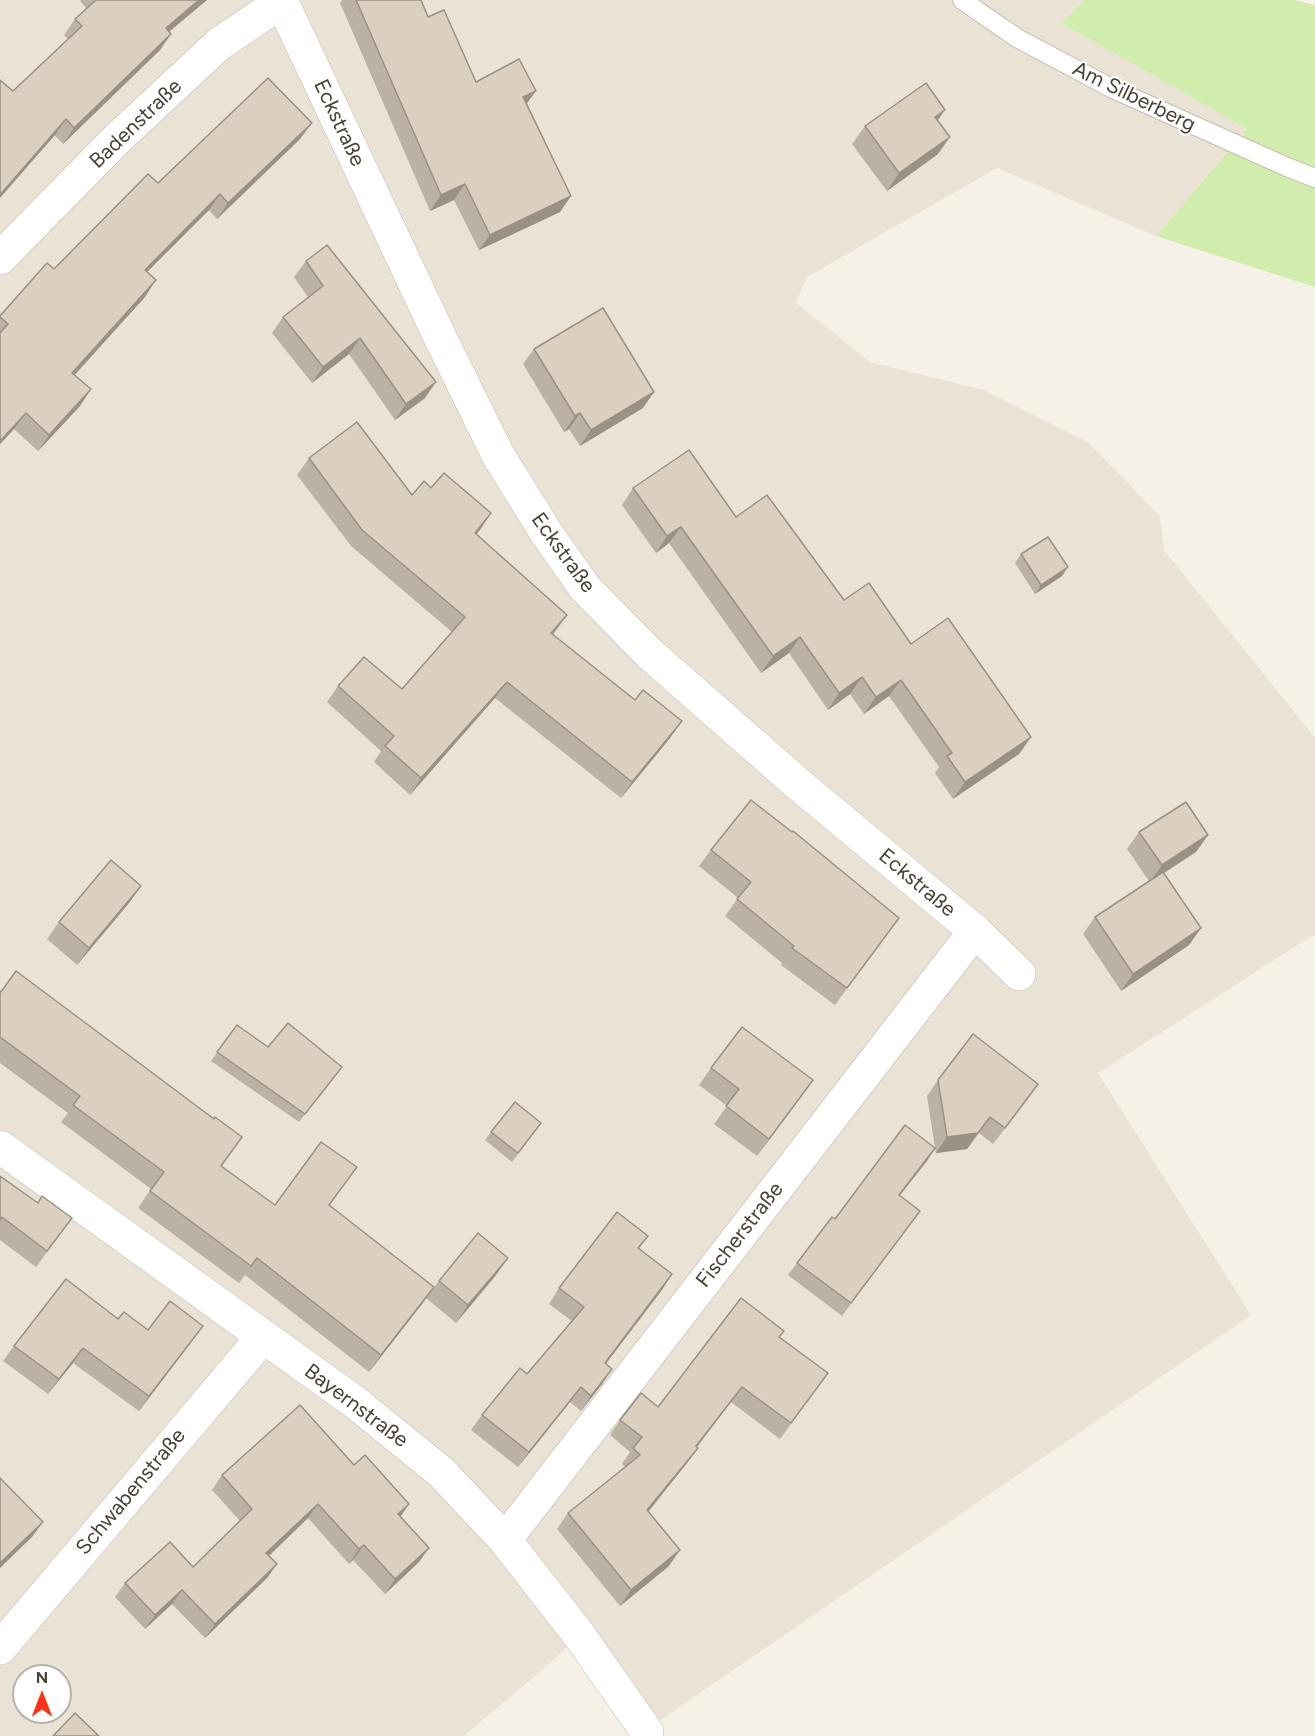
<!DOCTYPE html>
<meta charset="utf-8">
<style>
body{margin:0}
#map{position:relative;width:1315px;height:1736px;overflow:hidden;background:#f5f1e7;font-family:Figtree,sans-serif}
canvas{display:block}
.north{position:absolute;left:12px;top:1664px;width:60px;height:60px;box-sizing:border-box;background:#fff;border:2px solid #b6b3ae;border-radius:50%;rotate:0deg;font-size:16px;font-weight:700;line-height:24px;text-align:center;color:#494135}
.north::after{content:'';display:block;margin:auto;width:21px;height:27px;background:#ff3215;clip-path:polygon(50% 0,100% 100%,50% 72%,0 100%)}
</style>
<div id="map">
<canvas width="1315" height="1736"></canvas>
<div class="north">N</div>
</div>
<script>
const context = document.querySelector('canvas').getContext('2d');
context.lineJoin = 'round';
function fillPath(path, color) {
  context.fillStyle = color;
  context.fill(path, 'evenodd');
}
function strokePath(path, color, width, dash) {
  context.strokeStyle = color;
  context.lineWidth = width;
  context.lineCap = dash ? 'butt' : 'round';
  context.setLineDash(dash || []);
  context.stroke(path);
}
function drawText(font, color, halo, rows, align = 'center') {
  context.font = font + ' Figtree,sans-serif';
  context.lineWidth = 4.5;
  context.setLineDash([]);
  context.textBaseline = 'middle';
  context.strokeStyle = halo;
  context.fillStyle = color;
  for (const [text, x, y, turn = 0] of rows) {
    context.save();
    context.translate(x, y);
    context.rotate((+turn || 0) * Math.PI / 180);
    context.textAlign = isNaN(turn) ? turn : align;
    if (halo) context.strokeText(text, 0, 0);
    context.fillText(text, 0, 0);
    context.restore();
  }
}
fillPath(new Path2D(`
 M0,0H1084L1061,23L1247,129L1156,236L997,168L807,277L796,303L870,362L983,390L1089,443L1160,516L1164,550L1315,738V934L1098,1073L1251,1315L659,1721L579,1636L549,1664L464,1736H0ZM24,1676H60V1712H24Z`), '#eae3d5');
fillPath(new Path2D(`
 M1084,0H1295L1315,5V287L1156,236L1247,129L1061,23Z`), '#d1edad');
const lane = new Path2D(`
 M962,0L1017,38L1113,89L1287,167L1315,178`);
const street = new Path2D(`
 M281,0L438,333L498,455L547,534L585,588L650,654L797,783L975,931L1019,974
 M0,258L117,139L219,44L281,2
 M0,1147L356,1403L441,1472L505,1540L579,1635L647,1732
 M505,1540L975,931
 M0,1648L263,1337`);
strokePath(lane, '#c5bbac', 20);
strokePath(street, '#c5bbac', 34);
strokePath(lane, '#fff', 18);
strokePath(street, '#fff', 33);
fillPath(new Path2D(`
 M81,0H207L169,32L160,50L63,144L13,91L68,39L64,35L75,19L87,9L80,1Z
 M342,0H421L428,17L476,82L527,103L571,196L560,212L479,250L454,200L430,211L340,3Z
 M938,120V154L887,191L852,144L865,126Z
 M300,139L217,219L209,210L147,272L145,297L74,375L80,406L38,451L14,429L0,444V316L54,269L158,183Z
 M306,261L425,398L395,420L349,354L312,383L272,333L283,317L308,297L294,277Z
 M534,349L643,408L580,446L569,429L564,432L523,364Z
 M309,458L412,495L480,530L476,534L567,615L553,635L670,738L621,798L495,698L410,795L374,762L381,751L327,702L338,686L402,689L452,632L351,546L297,475Z
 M633,488L736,517L844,600L911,644L1031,737L1019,754L953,799L935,773L939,767L889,696L864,714L850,694L828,710L789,653L761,673L669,543L656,553L622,505Z
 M1021,554L1062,576L1035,594L1015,563Z
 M1139,832L1208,835L1196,852L1164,873L1201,928L1189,945L1121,991L1083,934L1095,917L1149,881L1127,849Z
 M711,850L887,934L835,1005L781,965L782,963L725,916L738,898L699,866Z
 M141,886L129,903L77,965L47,939L59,922Z
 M0,991L221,1166L275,1205L329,1206L434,1287L422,1304L369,1372L245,1275L239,1283L138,1208L151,1189L61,1122L68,1113L0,1063Z
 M237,1025L268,1047L335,1076L299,1122L211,1061Z
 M711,1068L801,1097L757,1156L714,1124L727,1106L699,1085Z
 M938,1080L1038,1084L993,1144L979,1133L967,1149L936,1153L935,1149L899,1196L920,1211L842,1316L788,1275L797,1263L835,1219L935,1148L927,1096Z
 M541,1123L512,1162L485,1140L491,1132Z
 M0,1176L38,1203L72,1218L36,1267L0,1240Z
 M648,1236L639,1249L672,1274L606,1364L602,1384L581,1411L570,1402L518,1467L471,1430L482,1415L527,1374L572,1321L549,1304L559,1288Z
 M496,1275L456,1323L426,1298L439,1281Z
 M118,1319L148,1330L203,1326L139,1411L73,1363L48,1394L3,1361L14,1346Z
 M780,1337L817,1388L780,1439L731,1402L697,1447L698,1448L687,1463L648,1511L669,1566L620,1606L557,1529L568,1513L625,1467L622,1464L630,1452L610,1435L620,1420L658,1407Z
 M222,1475L400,1517L419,1562L385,1594L353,1560L349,1564L308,1518L269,1556L277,1564L267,1578L205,1638L172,1604L145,1629L115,1597L125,1583L193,1567L240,1521L212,1490Z`), '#bcb2a4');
fillPath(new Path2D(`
 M199,0H207L154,44L166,28Z
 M171,34L160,50L63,144L74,128Z
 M536,91L525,106L523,97Z
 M945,110L933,127L935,117Z
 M66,119L55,135L0,198V195Z
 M312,123L300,139L217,219L228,203Z
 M950,137L938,154L887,191L899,173Z
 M465,184L454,200L430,211L441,195Z
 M220,194L209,210L133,286L145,270Z
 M571,196L560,212L479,250L490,235Z
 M156,280L145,297L61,390L72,373Z
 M360,338L349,354L312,383L323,367Z
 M436,382L425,398L395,420L406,404Z
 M91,389L80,406L38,451L49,435Z
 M654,392L643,408L580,446L591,430Z
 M26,413L14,429L0,444V441Z
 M580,413L569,429L564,432L575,416Z
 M491,513L480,530L464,549L475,533Z
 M681,527L669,543L656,553L667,536Z
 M1068,567L1062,576L1035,594L1041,585Z
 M567,615L555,631L539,650L551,633Z
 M800,637L789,653L761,673L773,656Z
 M862,677L850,694L828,710L839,693Z
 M901,680L889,696L864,714L876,697Z
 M507,682L495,698L410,795L421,778Z
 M682,721L670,738L621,798L632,782Z
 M1031,737L1019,754L953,799L965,782Z
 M1208,835L1196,852L1150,882L1162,865Z
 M141,886L129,903L77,965L89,948Z
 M1201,928L1189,945L1121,991L1133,974Z
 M813,1080L801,1097L757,1156L769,1139Z
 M1038,1084L1027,1100L993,1144Z
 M990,1117L967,1149L936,1153L947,1137Z
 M935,1148L927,1161L890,1208L899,1195Z
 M508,1258L496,1275L456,1323L468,1305Z
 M672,1274L662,1290L595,1378L605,1363Z
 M434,1287L422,1304L369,1372L381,1355Z
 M203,1326L192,1341L139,1411L149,1396Z
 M83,1348L73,1363L48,1394L59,1379Z
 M612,1369L602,1384L581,1411L591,1396Z
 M581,1387L570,1402L518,1467L529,1452Z
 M742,1387L731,1402L685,1462L696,1446Z
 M698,1448L687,1463L637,1526L647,1510Z
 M318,1504L308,1518L256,1568L266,1553Z
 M409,1504L399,1519L398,1514Z
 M43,1522L32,1537L0,1568V1563Z
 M364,1545L353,1560L349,1564L359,1549Z
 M429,1548L419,1562L385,1594L395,1579Z
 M680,1550L669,1566L620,1606L631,1590Z
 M277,1564L267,1578L205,1638L215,1624Z
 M182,1590L172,1604L145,1629L155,1615Z`), '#999186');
const building = new Path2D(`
 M96,0H199L166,28L171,34L74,128L66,119L0,195V80L13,91L82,26L75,19Z
 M356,0H421L428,17L444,10L476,82L519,59L536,91L523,97L571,196L490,235L465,184L441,195Z
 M268,78L312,123L228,203L220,194L145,270L156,280L72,373L91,389L49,435L26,413L0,441V333L8,324L0,317V316L47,263L54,269L148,174L158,183Z
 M926,83L945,110L935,117L950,137L899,173L865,126Z
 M327,245L436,382L406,404L360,338L323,367L283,317L323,286L306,261Z
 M603,308L654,392L591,430L580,413L575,416L534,349Z
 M357,422L412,495L424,481L431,488L444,473L491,513L475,533L567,615L551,633L635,700L643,690L682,721L632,782L507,682L421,778L385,746L394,736L338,686L364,657L402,689L465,617L362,530L309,458Z
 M689,450L736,517L767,495L844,600L869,583L911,644L948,618L1031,737L965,782L947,756L952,753L901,680L876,697L862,677L839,693L800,637L773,656L681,527L667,536L633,488Z
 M1048,537L1068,567L1041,585L1021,554Z
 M751,800L792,832L793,831L899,918L847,988L792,948L794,946L737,899L751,882L711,850Z
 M1186,802L1208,835L1162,865L1139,832Z
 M111,860L141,886L89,948L59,922Z
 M1163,872L1201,928L1133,974L1095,917Z
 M16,971L214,1119L215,1117L242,1137L221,1166L275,1205L321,1142L357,1167L329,1205L434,1287L381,1355L257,1258L251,1266L150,1191L164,1172L73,1105L80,1096L0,1037V991L1,992Z
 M288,1023L342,1067L305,1114L217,1052L237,1025L268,1047Z
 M742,1027L813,1080L769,1139L726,1106L739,1089L711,1068Z
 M973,1034L1038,1084L1005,1128L990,1117L978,1133L947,1137L938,1080Z
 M515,1102L541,1123L518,1153L491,1132Z
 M905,1125L935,1148L899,1195L920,1211L851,1303L797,1263L832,1217L835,1219Z
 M0,1176L38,1203L42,1196L72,1218L47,1251L2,1217L0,1220Z
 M617,1212L648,1236L638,1248L672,1274L605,1363L612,1369L591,1396L581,1387L529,1452L482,1415L520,1368L527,1374L584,1307L559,1288Z
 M478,1233L508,1258L468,1305L439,1281Z
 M66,1279L118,1319L124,1312L148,1330L170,1301L203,1326L149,1396L83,1348L59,1379L14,1346Z
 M741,1298L784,1331L779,1337L828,1373L791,1423L742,1387L696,1446L698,1448L647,1510L680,1550L631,1590L568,1513L640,1455L633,1448L642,1437L620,1420L641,1393L658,1407Z
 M300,1405L354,1465L365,1455L409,1504L398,1514L429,1548L395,1579L364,1545L359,1549L318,1504L266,1553L277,1564L215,1624L182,1590L155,1615L125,1583L170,1542L193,1567L252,1509L222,1475Z
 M0,1478L43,1522L0,1563Z
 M75,1713L99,1736H53Z`);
fillPath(building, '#dbcfbf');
strokePath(building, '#999186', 1.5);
drawText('21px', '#494135', '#fff', [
 ["Am Silberberg",1134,97,26],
 ["Eckstraße",339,123,65],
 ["Badenstraße",136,124,-44],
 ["Eckstraße",563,553,54],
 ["Eckstraße",917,883,40],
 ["Fischerstraße",740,1235,-52],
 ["Bayernstraße",356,1406,37],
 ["Schwabenstraße",131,1492,-50]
]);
</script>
